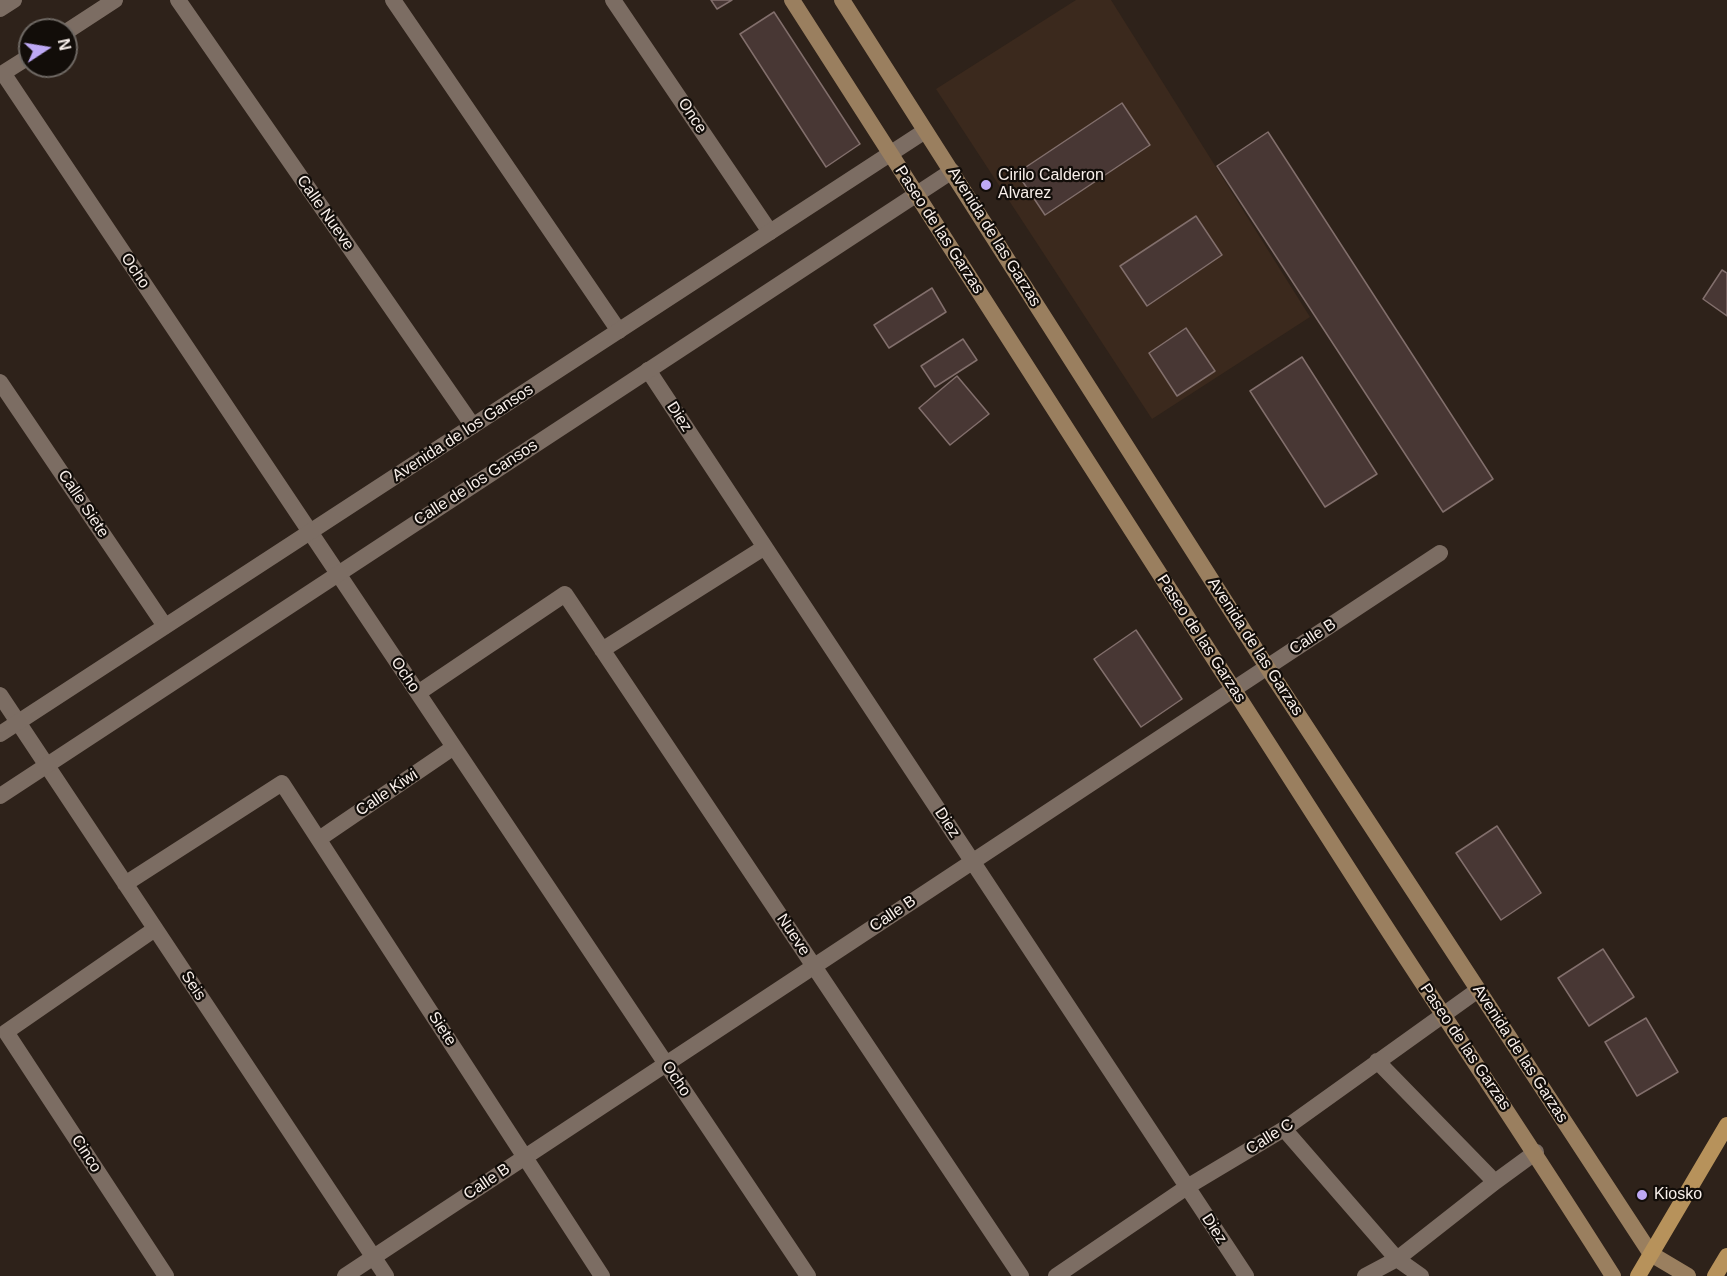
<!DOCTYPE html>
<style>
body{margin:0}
#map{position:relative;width:1727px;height:1276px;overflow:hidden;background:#2e221a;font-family:Helvetica,sans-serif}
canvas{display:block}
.north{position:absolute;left:18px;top:18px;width:60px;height:60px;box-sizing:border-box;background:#120d09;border:2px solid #6e6863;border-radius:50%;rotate:78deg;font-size:16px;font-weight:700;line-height:24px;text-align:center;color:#f9f0eb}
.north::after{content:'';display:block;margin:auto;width:21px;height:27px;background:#bea9f5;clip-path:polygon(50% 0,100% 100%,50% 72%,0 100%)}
</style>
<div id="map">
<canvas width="1727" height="1276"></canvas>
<div class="north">N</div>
</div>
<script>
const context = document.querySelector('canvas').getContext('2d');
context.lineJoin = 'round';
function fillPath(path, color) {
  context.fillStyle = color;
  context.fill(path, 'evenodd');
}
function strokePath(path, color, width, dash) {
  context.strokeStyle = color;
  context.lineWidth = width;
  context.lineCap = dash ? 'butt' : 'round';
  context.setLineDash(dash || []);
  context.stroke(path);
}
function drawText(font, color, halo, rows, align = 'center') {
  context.font = font + ' Helvetica,sans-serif';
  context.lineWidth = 4.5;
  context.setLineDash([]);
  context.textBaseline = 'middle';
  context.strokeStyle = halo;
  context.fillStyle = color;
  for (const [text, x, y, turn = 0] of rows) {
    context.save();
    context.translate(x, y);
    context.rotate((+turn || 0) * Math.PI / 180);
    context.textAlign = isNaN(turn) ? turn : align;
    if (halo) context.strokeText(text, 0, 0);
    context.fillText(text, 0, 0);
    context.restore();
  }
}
fillPath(new Path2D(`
 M1076,0H1111L1310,317L1152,419L936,89Z`), '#3b291d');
const building = new Path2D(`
 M711,0H732L717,9Z
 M774,12L860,144L826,167L740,34Z
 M1122,103L1150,145L1045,215L1017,173Z
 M1268,132L1493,479L1443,512L1217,166Z
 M1196,216L1222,255L1147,306L1120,266Z
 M1722,270L1727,273V316L1703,299Z
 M932,288L946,312L889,348L874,325Z
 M1186,328L1215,371L1177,396L1149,353Z
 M963,339L977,360L935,387L921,366Z
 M1302,357L1377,474L1325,507L1250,391Z
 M957,376L989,414L950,445L919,408Z
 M1136,630L1182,699L1141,727L1094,659Z
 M1497,826L1541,893L1501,920L1456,853Z
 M1603,949L1634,997L1589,1026L1558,978Z
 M1646,1018L1678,1072L1637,1096L1605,1042Z`);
fillPath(building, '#483734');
strokePath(building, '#826f6c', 1.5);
strokePath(new Path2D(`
 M178,0L473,426
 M393,0L619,331
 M613,0L770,232
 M0,9L14,0
 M66,32L115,0
 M3,73L808,1276
 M0,75L30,56
 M648,370L1246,1276
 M0,382L165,626
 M602,650L765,547
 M418,693L565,594L1021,1276
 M0,695L386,1276
 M319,839L454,747
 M125,884L282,783L602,1276
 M155,929L6,1032L166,1276
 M1377,1061L1495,1182
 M1284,1129L1397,1259L1421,1276
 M345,1276L1440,553
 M1056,1276L1187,1187L1284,1129L1478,990
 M1365,1276L1397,1259L1495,1182L1536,1152`), '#7c6d63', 16);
strokePath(new Path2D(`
 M0,734L925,131
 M0,796L952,171`), '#7c6d63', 16);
strokePath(new Path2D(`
 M792,0C982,298 1172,596 1364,893C1446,1021 1532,1147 1613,1276
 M842,0L1267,667L1651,1254L1688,1276`), '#9a7f5f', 16);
strokePath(new Path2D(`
 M1638,1276L1727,1125
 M1715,1276L1727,1256`), '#b7925b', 16);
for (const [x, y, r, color] of [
 [986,185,6,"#bea9f5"],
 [1642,1195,6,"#bea9f5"]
]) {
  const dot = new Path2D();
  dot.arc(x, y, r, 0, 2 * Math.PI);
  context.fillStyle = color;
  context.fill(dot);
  strokePath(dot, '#120d09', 2);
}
drawText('16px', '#f9f0eb', '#120d09', [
 ["Once",692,116,56],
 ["Calle Nueve",325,213,55],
 ["Paseo de las Garzas",939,230,57],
 ["Avenida de las Garzas",994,237,58],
 ["Ocho",135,271,56],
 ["Diez",679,417,57],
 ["Avenida de los Gansos",463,433,-33],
 ["Calle de los Gansos",476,483,-33],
 ["Calle Siete",83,504,56],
 ["Calle B",1313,637,-33],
 ["Paseo de las Garzas",1201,639,57],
 ["Avenida de las Garzas",1255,647,57],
 ["Ocho",405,675,56],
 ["Calle Kiwi",387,793,-34],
 ["Diez",947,823,57],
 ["Calle B",893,914,-34],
 ["Nueve",793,935,56],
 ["Seis",193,986,56],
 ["Siete",442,1029,57],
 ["Paseo de las Garzas",1465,1047,56],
 ["Avenida de las Garzas",1520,1054,57],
 ["Ocho",676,1079,56],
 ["Calle C",1270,1137,-32],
 ["Cinco",86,1154,57],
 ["Calle B",487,1182,-34],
 ["Diez",1214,1229,57]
]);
drawText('16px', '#f9f0eb', '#120d09', [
 ["Cirilo Calderon",998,176],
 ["Alvarez",998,194],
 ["Kiosko",1654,1195]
], 'left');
</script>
